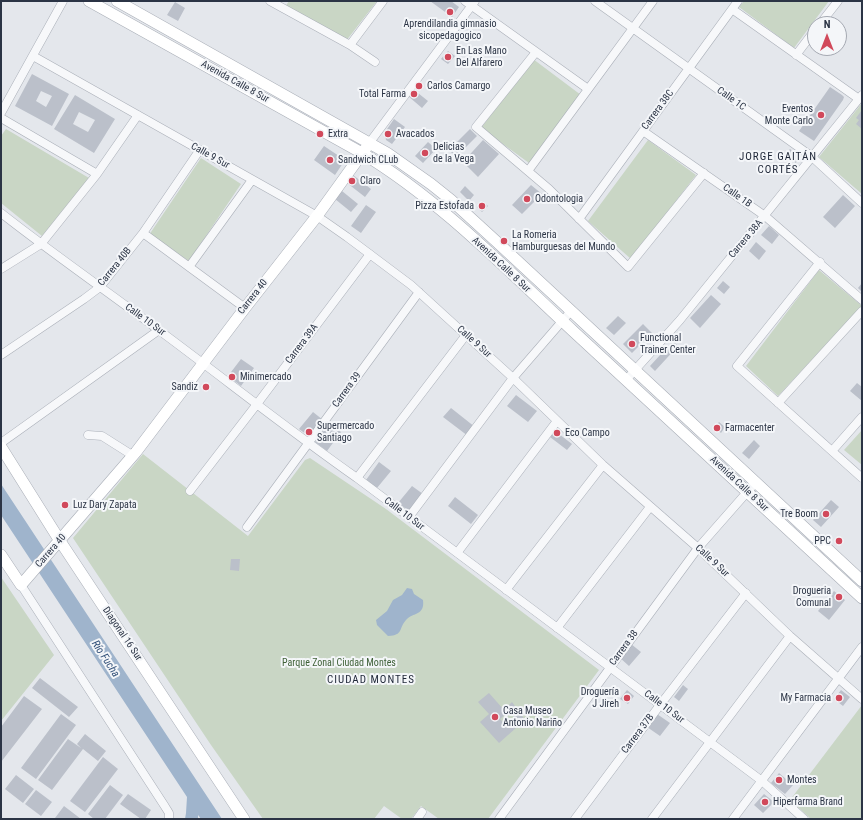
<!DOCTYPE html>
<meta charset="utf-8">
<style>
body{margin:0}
#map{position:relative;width:863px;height:820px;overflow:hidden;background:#e4e7ec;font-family:"Roboto Condensed",sans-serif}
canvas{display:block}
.frame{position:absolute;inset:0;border:2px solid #2b3445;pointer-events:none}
.north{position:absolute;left:807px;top:16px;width:40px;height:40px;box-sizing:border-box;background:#f4f6f9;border:1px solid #a4a8b1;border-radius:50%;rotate:0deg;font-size:11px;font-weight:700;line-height:16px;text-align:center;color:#2b3445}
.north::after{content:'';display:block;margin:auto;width:14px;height:18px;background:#d1495b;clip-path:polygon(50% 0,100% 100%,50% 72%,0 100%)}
</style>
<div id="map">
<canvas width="863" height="820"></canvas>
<div class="frame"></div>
<div class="north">N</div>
</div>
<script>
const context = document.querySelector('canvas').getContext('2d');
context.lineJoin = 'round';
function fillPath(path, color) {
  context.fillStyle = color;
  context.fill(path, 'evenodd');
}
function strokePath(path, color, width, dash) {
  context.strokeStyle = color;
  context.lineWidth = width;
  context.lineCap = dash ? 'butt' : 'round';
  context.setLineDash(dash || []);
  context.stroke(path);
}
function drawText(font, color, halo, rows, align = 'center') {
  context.font = font + ' "Roboto Condensed",sans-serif';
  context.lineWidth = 4;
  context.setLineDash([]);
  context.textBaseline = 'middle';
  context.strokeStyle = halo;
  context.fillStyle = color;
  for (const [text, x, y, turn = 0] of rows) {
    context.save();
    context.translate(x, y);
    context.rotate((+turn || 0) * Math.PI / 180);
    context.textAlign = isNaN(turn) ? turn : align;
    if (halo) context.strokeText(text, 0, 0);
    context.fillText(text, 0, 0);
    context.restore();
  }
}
fillPath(new Path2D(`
 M289,1H377L346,41L285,7Z
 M744,1H829L794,48L739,7Z
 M533,59L581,95L529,163L481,128Z
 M862,103V194L819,157Z
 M6,129L89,178L42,236L1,203V136Z
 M648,140L696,175L631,259L588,221Z
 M201,158L241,184L189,261L149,235Z
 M819,270L862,306L778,396L746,366Z
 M862,430V465L844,450Z
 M143,454L248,536L305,460L310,458L386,509L599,670L488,819H439L421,806L411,819H402L384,806L374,819H263L211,745L73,538Z
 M1,577L54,655L1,721Z
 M862,705V819H811L790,800Z`), '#c9d6c5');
fillPath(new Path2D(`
 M1,484L222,819H201L198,815V819H185L186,813L187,797L1,515Z
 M407,588L412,589L414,594L423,600C425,616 413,612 406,620C398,629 404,635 388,636L377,625L376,620L387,611L393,600L402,595Z`), '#9fb4cc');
fillPath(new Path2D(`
 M430,1H451L459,7L452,17Z
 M175,2L185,8L178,21L167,15Z
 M448,51L455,56L448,64L441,59Z
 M32,74L69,94L52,126L15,106ZM41,91L52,96L46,107L36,101Z
 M830,87L842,95L844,97L843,100L814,141L799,131Z
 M413,89L428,101L422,108L408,96Z
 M75,95L115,119L94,153L54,129ZM79,112L95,120L88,132L73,124Z
 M862,110V129L856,124L859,120L856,118Z
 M394,119L405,127L392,144L386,140L385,132Z
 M470,129L477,136L456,157L449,150Z
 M483,140L499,154L478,177L463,162Z
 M428,142L436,149L423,163L415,156Z
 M324,146L345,160L335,175L314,160Z
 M790,149L797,155L798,157L796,163L785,155Z
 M353,175L371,189L365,197L347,183Z
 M531,185L542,194L522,214L512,205Z
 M465,186L474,195L469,201L460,192Z
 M342,191L358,204L351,212L335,199Z
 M843,195L855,206L835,228L823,217Z
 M483,201L488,206L482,212L477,207Z
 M366,205L376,212L361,233L351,226Z
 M769,226L779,235L772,244L761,235Z
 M756,242L766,251L759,260L749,251Z
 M723,281L730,287L724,294L717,288Z
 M862,283V292L858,288Z
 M711,295L721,304L700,328L690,318Z
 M618,316L626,323L614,335L606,328Z
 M643,324L652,333L632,353L623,344Z
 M673,341L678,346L655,371L650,366Z
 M241,359L254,368L241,386L228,376Z
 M857,383L862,387V401L850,391Z
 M516,395L537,411L528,422L507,406Z
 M451,408L475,427L468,436L443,417Z
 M313,412L323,420L310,437L299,429Z
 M719,422L725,427L721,433L715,427Z
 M329,424L341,432L327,451L315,442Z
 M555,431L572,444L567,450L550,437Z
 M754,440L760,446L749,459L742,453Z
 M379,462L391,471L377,488L366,480Z
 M412,486L423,494L409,511L398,503Z
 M455,497L478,515L471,524L448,506Z
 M831,500L839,507L821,527L813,520Z
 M231,559H240L239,571L230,570Z
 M834,591L845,600L829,620L818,611Z
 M631,644L641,652L629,666L619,657Z
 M40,678L78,707L69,717L32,688Z
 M683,685L688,689L679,701L674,697Z
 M627,690L634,696L628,704L620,699Z
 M841,690L850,697L843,706L834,699Z
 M489,693L504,710L512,702L525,720L499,743L480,722L489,714L478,702ZM509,711L516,719L507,727L500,719Z
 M24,696L42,709L1,762V727Z
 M61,714L76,725L36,779L21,768Z
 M657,714L670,723L660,736L647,727Z
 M85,734L106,751L98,761L83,749L52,790L38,780L68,739L81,748L77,744Z
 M103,757L118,769L85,812L70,801Z
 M779,773L793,785L785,794L771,783Z
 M16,775L34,789L23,803L5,789Z
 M110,785L123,795L105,819H94L88,814Z
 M36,790L52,802L41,816L25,804Z
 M128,794L151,810L145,819H141L120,804Z
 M764,794L774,802L763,813L754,805Z
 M64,806L81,819H56L55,818Z`), '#bbc0ca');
const street = new Path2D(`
 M270,1L350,45L375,62
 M465,1L588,89
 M595,1L811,156L862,203
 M732,9L859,99
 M820,24L838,1
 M350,45L383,1
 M536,52L476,127L549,189L628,267L704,173
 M796,55L815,30
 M33,56L317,216L347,237L411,285L513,378L603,465L698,548L790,636L862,699
 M1,113L63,1
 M1,118L97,174
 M643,131L765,216L862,300
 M370,142L475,1
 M528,171L653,1
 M1,213C53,254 107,291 160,331C226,380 290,431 357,478L762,781L804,819
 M579,219L738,1
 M143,233L245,308
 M820,262L737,366L862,478
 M189,267L252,180
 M1,269L41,244L97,174L138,115
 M1,355L84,299L100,287L143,233L199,151
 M626,380L680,320L862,95
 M778,403L862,311
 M88,435L102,436L132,455
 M1,443L159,330
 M832,451L862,417
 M357,478L466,335
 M190,491L257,404L370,254
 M409,517L513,378L571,311
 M247,527L419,292
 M457,553L557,421
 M21,585L164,805L169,813V819
 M506,590L603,465
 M557,628L650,507
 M417,819L422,812
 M499,819L698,548L756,482
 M575,819L660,705L746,593
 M652,819L790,636
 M733,819L862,647`);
const secondary = new Path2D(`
 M89,1L362,153C441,201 505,268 573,331C669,420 766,509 862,598
 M117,1L387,153L431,184L451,200L498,243L862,581
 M1,447L60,541L244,819
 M1,555L21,585L136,452L245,308L317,216L366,148`);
strokePath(street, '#a9aeb7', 9);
strokePath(secondary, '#a9aeb7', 12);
strokePath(street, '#f7f8fa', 8);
strokePath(secondary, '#fff', 11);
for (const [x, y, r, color] of [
 [450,12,4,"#d1495b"],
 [448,57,4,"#d1495b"],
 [419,86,4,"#d1495b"],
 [414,94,4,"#d1495b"],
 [821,115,4,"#d1495b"],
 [320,134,4,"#d1495b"],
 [388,134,4,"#d1495b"],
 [425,153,4,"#d1495b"],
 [330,160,4,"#d1495b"],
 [352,181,4,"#d1495b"],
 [527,199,4,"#d1495b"],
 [482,206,4,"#d1495b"],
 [504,241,4,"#d1495b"],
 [632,344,4,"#d1495b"],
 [232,377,4,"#d1495b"],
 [206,387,4,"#d1495b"],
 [717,428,4,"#d1495b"],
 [309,432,4,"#d1495b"],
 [557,433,4,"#d1495b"],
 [65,505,4,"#d1495b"],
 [826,514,4,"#d1495b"],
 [839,541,4,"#d1495b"],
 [839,597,4,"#d1495b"],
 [627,698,4,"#d1495b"],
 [839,698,4,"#d1495b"],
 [495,717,4,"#d1495b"],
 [779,780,4,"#d1495b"],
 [765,802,4,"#d1495b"]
]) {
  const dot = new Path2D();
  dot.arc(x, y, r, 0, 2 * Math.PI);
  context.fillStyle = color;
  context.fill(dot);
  strokePath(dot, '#f4f6f9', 1.5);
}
drawText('10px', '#2b3445', '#f4f6f9', [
 ["Aprendilandia gimnasio",450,24,"center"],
 ["sicopedagogico",450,36,"center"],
 ["En Las Mano",456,51],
 ["Del Alfarero",456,63],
 ["Carlos Camargo",427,86],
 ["Total Farma",406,94,"right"],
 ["Eventos",813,109,"right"],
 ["Monte Carlo",813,121,"right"],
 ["Extra",328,134],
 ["Avacados",396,134],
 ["Delicias",433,147],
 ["de la Vega",433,159],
 ["Sandwich CLub",338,160],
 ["Claro",360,181],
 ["Odontologia",535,199],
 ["Pizza Estofada",474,206,"right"],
 ["La Romeria",512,235],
 ["Hamburguesas del Mundo",512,247],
 ["Functional",640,338],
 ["Trainer Center",640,350],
 ["Minimercado",240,377],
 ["Sandiz",198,387,"right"],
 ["Supermercado",317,426],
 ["Santiago",317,438],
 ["Farmacenter",725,428],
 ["Eco Campo",565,433],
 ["Luz Dary Zapata",73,505],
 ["Tre Boom",818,514,"right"],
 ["PPC",831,541,"right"],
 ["Drogueria",831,591,"right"],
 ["Comunal",831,603,"right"],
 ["Droguería",619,692,"right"],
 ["J Jireh",619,704,"right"],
 ["My Farmacia",831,698,"right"],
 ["Casa Museo",503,711],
 ["Antonio Nariño",503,723],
 ["Montes",787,780],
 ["Hiperfarma Brand",773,802]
], 'left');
drawText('10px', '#2b3445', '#f4f6f9', [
 ["Avenida Calle 8 Sur",235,82,29],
 ["Calle 1C",731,99,36],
 ["Carrera 38C",658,110,-54],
 ["Calle 9 Sur",210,156,29],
 ["Calle 1B",737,196,35],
 ["Carrera 38A",746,239,-50],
 ["Avenida Calle 8 Sur",501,265,43],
 ["Carrera 40B",115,267,-51],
 ["Carrera 40",253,297,-52],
 ["Calle 10 Sur",145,320,36],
 ["Calle 9 Sur",474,342,42],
 ["Carrera 39A",302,344,-53],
 ["Carrera 39",347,390,-54],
 ["Avenida Calle 8 Sur",739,484,43],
 ["Calle 10 Sur",404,514,37],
 ["Carrera 40",51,551,-49],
 ["Calle 9 Sur",712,561,43],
 ["Diagonal 16 Sur",122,634,56],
 ["Carrera 38",624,648,-54],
 ["Calle 10 Sur",664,707,37],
 ["Carrera 37B",638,734,-53]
]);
drawText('10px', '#3f6138', '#f4f6f9', [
 ["Parque Zonal Ciudad Montes",339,663]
]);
context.letterSpacing = '1px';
drawText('11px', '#1d2536', '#f4f6f9', [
 ["JORGE GAITÁN",778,157],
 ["CORTÉS",778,170],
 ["CIUDAD MONTES",371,680]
]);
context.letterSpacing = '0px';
drawText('italic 11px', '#34527a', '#f4f6f9', [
 ["Río Fucha",105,659,57]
]);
</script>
